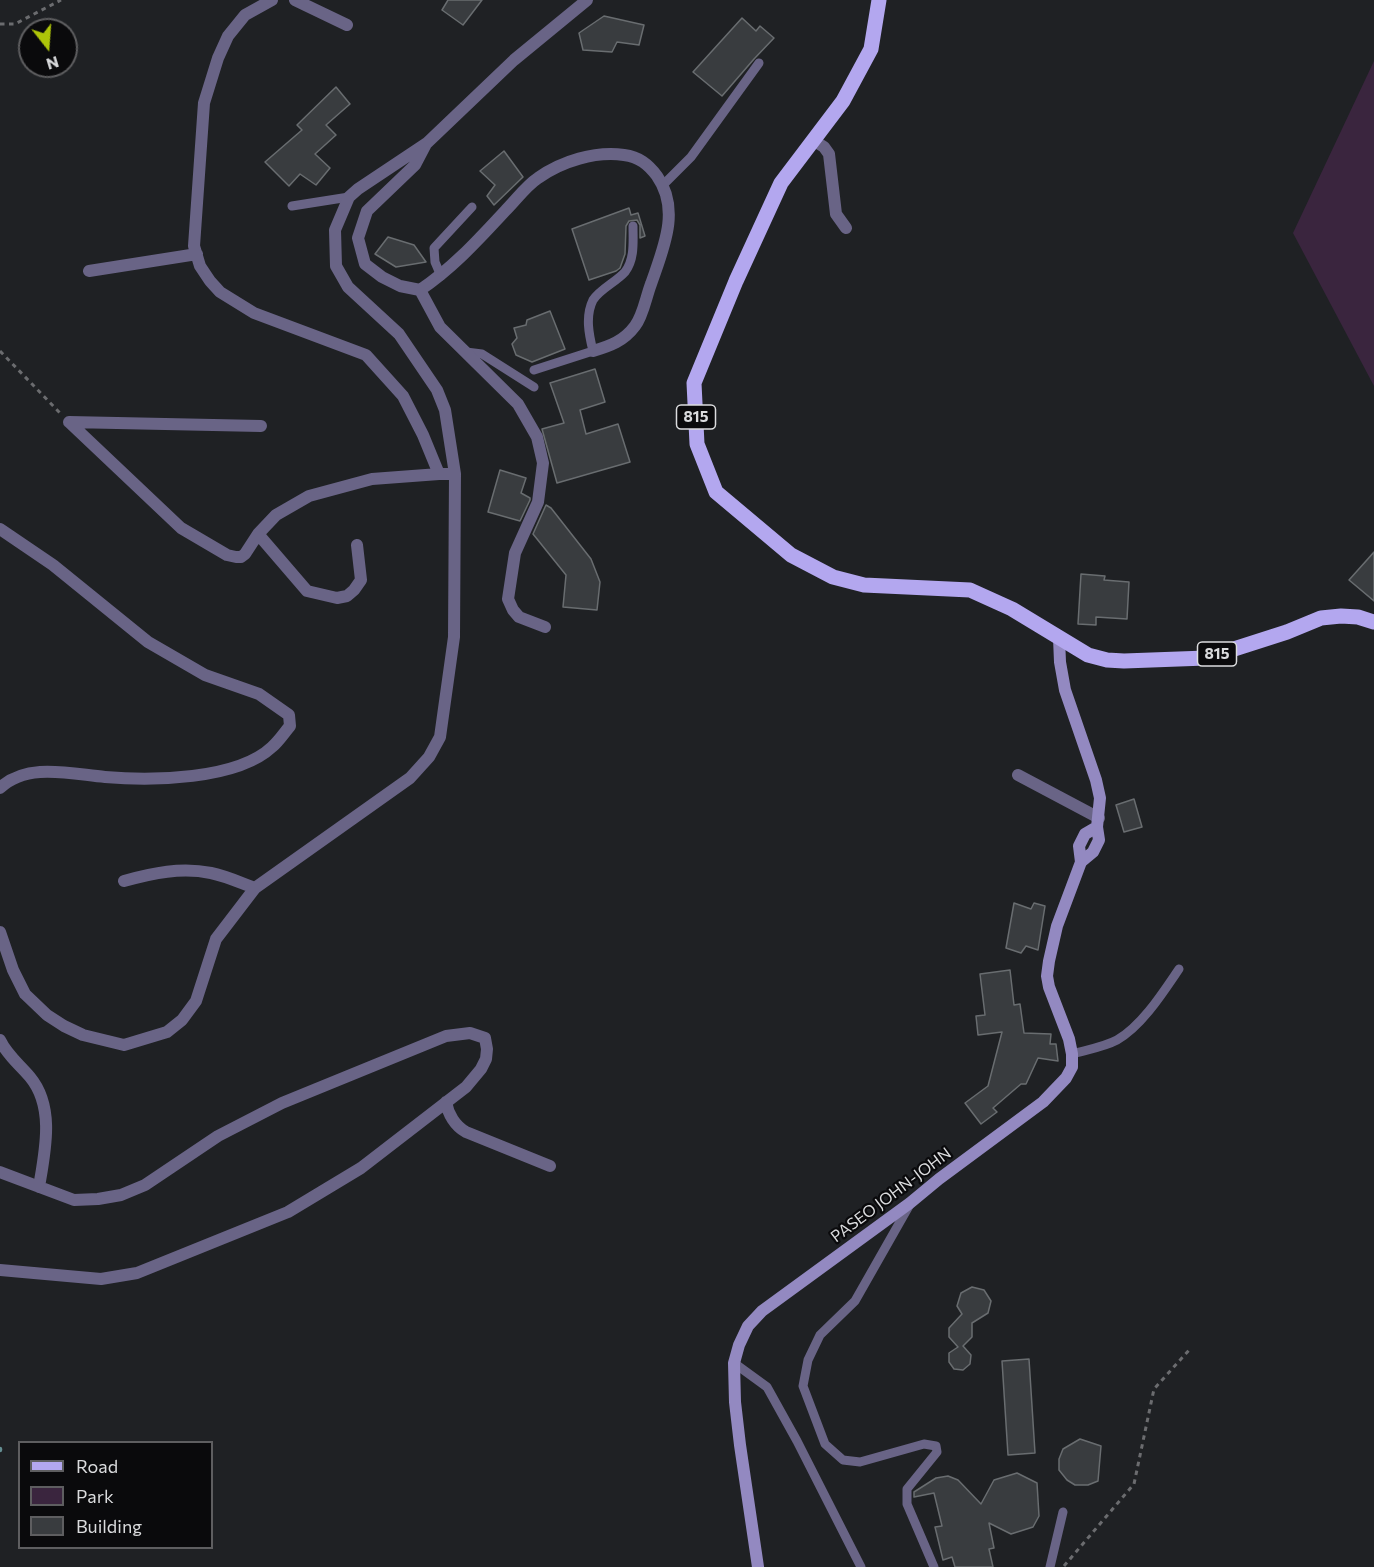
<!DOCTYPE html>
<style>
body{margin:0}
#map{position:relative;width:1374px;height:1567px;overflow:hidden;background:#1f2124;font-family:Commissioner,sans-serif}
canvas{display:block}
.legend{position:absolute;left:18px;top:1441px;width:195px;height:108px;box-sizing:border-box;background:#0a0a0c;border:2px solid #5e5e60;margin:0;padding:8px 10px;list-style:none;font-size:18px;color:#dbdcde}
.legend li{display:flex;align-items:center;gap:12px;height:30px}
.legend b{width:30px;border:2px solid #5e5e60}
.north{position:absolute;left:18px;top:18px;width:60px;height:60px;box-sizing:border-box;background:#0a0a0c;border:2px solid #5e5e60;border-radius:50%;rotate:163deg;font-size:16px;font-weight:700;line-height:24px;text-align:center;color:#dbdcde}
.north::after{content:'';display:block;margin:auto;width:21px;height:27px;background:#aec509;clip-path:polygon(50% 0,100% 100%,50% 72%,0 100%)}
</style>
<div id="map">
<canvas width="1374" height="1567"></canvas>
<ul class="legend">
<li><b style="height:8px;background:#b3a7ef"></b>Road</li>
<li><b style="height:16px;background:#3a253e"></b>Park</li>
<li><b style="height:16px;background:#393c3f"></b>Building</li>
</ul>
<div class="north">N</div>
</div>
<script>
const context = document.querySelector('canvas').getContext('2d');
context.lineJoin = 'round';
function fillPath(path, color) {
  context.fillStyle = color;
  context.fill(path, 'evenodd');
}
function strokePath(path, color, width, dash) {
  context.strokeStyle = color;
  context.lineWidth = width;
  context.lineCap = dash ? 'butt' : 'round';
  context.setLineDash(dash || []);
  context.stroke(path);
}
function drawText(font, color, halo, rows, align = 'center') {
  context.font = font + ' Commissioner,sans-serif';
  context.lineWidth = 4.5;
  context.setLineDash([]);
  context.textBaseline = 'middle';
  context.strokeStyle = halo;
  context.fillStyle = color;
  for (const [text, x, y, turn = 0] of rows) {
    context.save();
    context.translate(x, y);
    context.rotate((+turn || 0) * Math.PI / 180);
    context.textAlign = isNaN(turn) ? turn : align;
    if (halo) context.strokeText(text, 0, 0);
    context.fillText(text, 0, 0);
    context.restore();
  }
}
fillPath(new Path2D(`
 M1374,61V386L1293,233Z`), '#3a253e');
strokePath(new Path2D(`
 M0,1449V1450`), '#648e92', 4.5);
const building = new Path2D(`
 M448,0H482L463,25L442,10Z
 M604,16L644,25L639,45L617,42L612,52L583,50L579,33Z
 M742,18L756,31L760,26L774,38L754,59L722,96L693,72Z
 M336,87L350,104L326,125L336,135L315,154L330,168L316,185L300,174L289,186L265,162L302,130L297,125Z
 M504,151L523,177L494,205L487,196L495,185L480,171Z
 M629,208L631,215L638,213L645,236L640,238V225L637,220L629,221L626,226L625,254L620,268L616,271L589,280L572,229Z
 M388,237L414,245L426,262L396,267L375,254Z
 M550,311L565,349L532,362L516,355L512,344L517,338L514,328L526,325L527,320Z
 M595,369L605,402L580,410L586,434L618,424L630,462L557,483L542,429L564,423L550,383Z
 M500,470L526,478L521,493L530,498V500L520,521L488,512Z
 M546,505L551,508L591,559L600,582L597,610L563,607L566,575L533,534Z
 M1374,552V601L1349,580Z
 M1081,574L1105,576L1104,580L1129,582L1127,619L1096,617V625L1078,624Z
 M1134,799L1142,827L1124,832L1116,805Z
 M1014,903L1031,909L1034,903L1045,906L1038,950L1026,946L1021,953L1006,948Z
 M1010,970L1014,1005L1020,1004L1024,1033L1051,1034L1050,1044H1056L1058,1061L1038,1058L1026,1084H1021L993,1108L997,1112L981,1124L965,1103L988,1086L1002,1032L978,1035L976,1016L985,1015L980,974Z
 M972,1287L984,1290L991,1301L988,1313L972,1323V1337L963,1346L971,1355L970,1364L963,1370L954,1369L949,1362V1353L958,1347L949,1337V1328L962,1314L957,1306L961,1293Z
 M1029,1359L1035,1453L1008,1455L1002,1361Z
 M1080,1439L1101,1446L1098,1481L1088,1485H1075L1067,1480L1059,1470V1459L1063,1449Z
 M1017,1473L1037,1483L1039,1516L1033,1527L1011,1534L989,1523L994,1548L989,1549L993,1567H955L952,1557L943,1560L935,1527L942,1526L934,1493L914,1497V1492L936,1478L948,1476L958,1480L981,1504L994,1480Z`);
fillPath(building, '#393c3f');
strokePath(building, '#696d70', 1.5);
strokePath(new Path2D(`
 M0,24H15L61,0
 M0,351L61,414
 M1064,1566L1134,1484L1154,1389L1190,1349`), '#6b6c6f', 3, [4.5, 4.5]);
strokePath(new Path2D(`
 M663,185L691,157L759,63
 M292,206L349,197
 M441,276L435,262L434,248L472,207
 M466,352L482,354L534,387
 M534,370L593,351C589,335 585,316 593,300C600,289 616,282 625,272C635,259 633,241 633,226
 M1072,1054C1086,1050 1104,1047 1117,1040C1142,1026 1164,991 1179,969
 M909,1206L855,1301L820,1335L808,1360L803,1386L825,1444L843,1460L860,1462L924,1444L936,1446L937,1452L907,1489V1504L934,1567
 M734,1363L767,1387L797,1441L861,1567
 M1050,1567L1063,1512`), '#696486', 9);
strokePath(new Path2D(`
 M272,0L245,15L228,36L218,58L204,103L194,246L200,266L210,281L220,292L254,313L366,355L403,396L423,435L439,474H455
 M295,0L347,25
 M813,140L824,147L829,154L836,214L846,228
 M426,144L415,165L367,211L358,238L365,264L382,277L400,286L420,290C453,268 479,239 506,210C516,200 526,186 538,178C562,161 595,151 624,155C639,157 648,164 657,176C681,210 663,249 651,284C646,297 643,316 635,326C624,341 610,346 593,351
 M89,271L197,254
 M420,290L440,327L518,404L537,437L543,463L538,502L515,553L508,599L513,610L519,617L545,627
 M69,422L181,528L227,555L236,557H241L245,554L258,534L276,515L309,496L372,479L439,474
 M69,422L261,426
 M0,529L53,565L148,642L205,675L259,694L289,715L290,726C284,733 279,741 272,747C237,780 151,781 105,777C71,774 27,762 0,788
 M258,534L307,591L337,598L347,596L354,590L361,580L357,545
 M1018,775L1099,818
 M124,881C153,873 181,867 211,873C226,876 241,883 255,888
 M0,932L13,970L25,994L47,1015L64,1026L83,1035L124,1045L167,1032L182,1020L196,1001L216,939L255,888L410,778L429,757L440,737L454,637L455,474L445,410L437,390L399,334L348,287L336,266L335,230L349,197L358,189L427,143L514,60L587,0
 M0,1040C7,1055 20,1065 30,1077C55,1107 45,1151 39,1187
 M446,1102C448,1114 455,1126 466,1132L550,1166
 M0,1172L74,1200L98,1199L121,1195L145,1185L218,1136L282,1103L446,1036L470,1033L485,1038L487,1049L486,1059L481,1069L466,1087L361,1168L288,1212L137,1273L101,1279L0,1270`), '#696486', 12);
strokePath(new Path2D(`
 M1059,638L1060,662L1065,690L1096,780L1100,798L1097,827L1099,840L1093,852L1081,862
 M758,1567L740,1445L735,1402L734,1363L739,1345L748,1326L762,1311L910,1203L939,1179L1043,1102L1066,1078L1072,1067V1054L1069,1039L1049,987L1047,976L1049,961L1057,926L1081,862L1079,846L1085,834L1097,827`), '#9389c1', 12);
strokePath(new Path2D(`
 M879,0L871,49L843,101L781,183L736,281L694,383L697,444L716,492L791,555L833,577L864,585L970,590L1012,609L1088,655L1107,660L1124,661L1206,658L1287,632L1321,618L1341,616L1358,617L1374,622`), '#b3a7ef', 15);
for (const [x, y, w] of [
 [696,417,39],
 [1217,654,39]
]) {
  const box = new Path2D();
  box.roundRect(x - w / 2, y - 12, w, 24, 4.5);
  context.fillStyle = '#0a0a0c';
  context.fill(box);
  strokePath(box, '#dbdcde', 1.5);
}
drawText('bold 15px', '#dbdcde', null, [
 ["815",696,417],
 ["815",1217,654]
]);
drawText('16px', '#dbdcde', '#0a0a0c', [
 ["PASEO JOHN-JOHN",891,1195,-37]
]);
</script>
